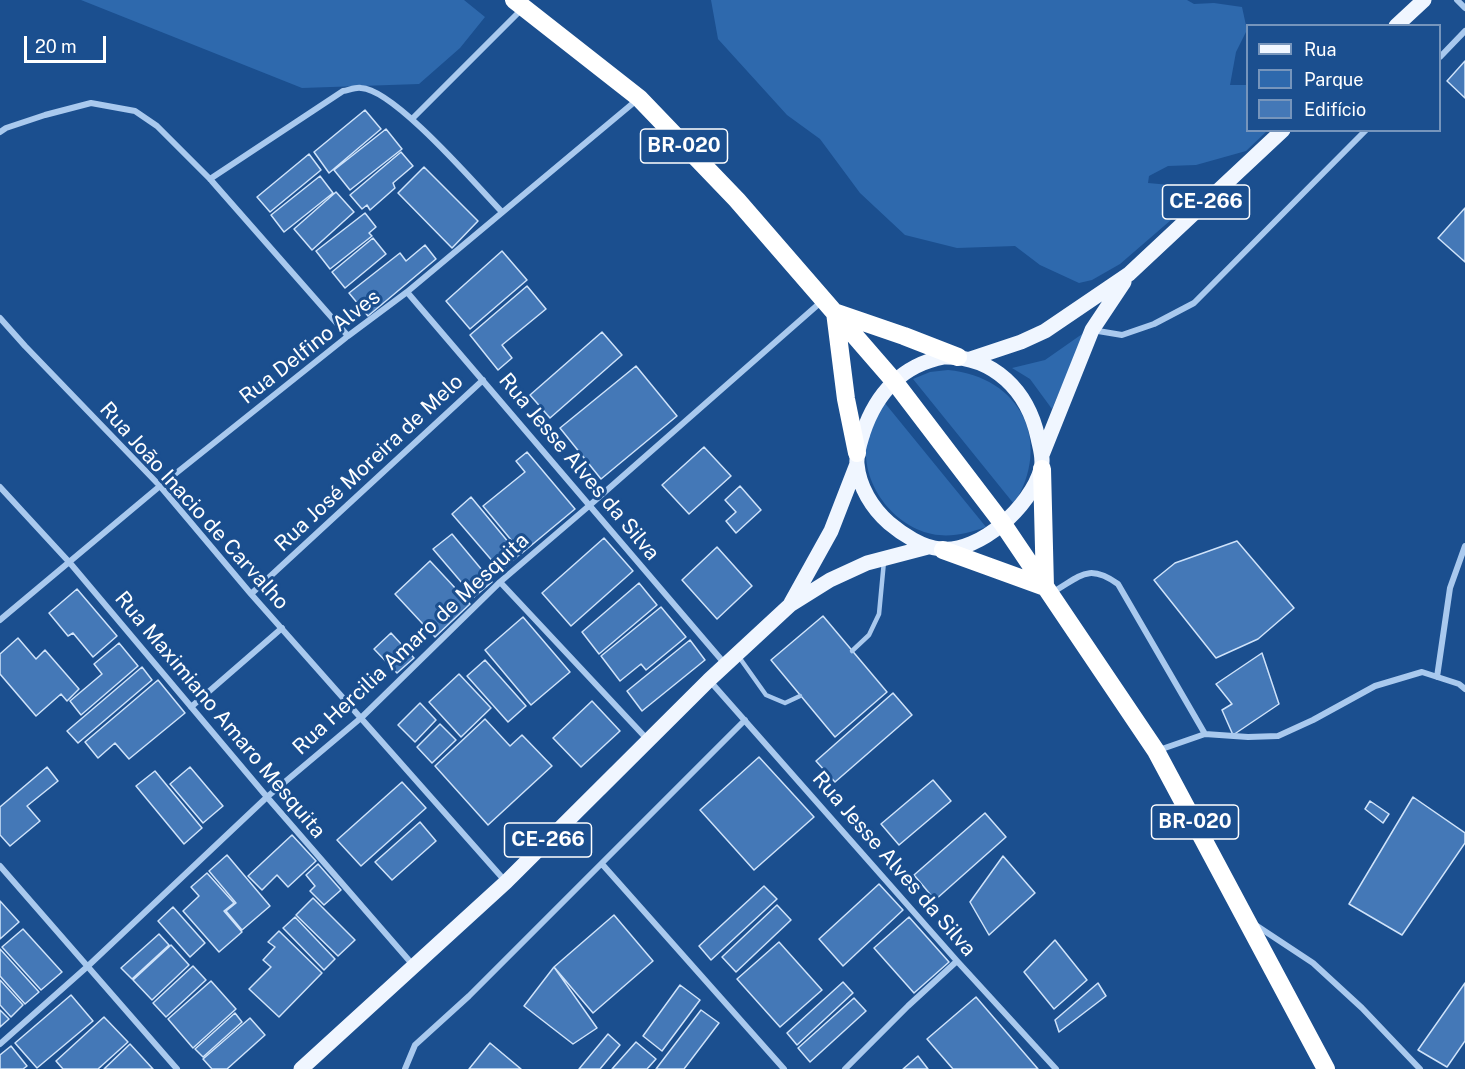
<!DOCTYPE html>
<meta charset="utf-8">
<style>
body{margin:0}
#map{position:relative;width:1465px;height:1069px;overflow:hidden;background:#1b4f8f;font-family:"Public Sans",sans-serif}
canvas{display:block}
.legend{position:absolute;left:1246px;top:24px;width:195px;height:108px;box-sizing:border-box;background:#1b4f8f;border:2px solid #7695bc;margin:0;padding:8px 10px;list-style:none;font-size:18px;color:#fff}
.legend li{display:flex;align-items:center;gap:12px;height:30px}
.legend b{width:30px;border:2px solid #7695bc}
.scale{position:absolute;left:24px;top:36px;width:82px;height:27px;box-sizing:border-box;border:3px solid #fff;border-top:0;padding-left:8px;font-size:18px;line-height:21px;white-space:nowrap;color:#fff;-webkit-text-stroke:4px #1b4f8f;paint-order:stroke}
</style>
<div id="map">
<canvas width="1465" height="1069"></canvas>
<ul class="legend">
<li><b style="height:8px;background:#f0f6ff"></b>Rua</li>
<li><b style="height:16px;background:#2e69ad"></b>Parque</li>
<li><b style="height:16px;background:#4478b7"></b>Edifício</li>
</ul>
<div class="scale">20 m</div>
</div>
<script>
const context = document.querySelector('canvas').getContext('2d');
context.lineJoin = 'round';
function fillPath(path, color) {
  context.fillStyle = color;
  context.fill(path, 'evenodd');
}
function strokePath(path, color, width, dash) {
  context.strokeStyle = color;
  context.lineWidth = width;
  context.lineCap = dash ? 'butt' : 'round';
  context.setLineDash(dash || []);
  context.stroke(path);
}
function drawText(font, color, halo, rows, align = 'center') {
  context.font = font + ' "Public Sans",sans-serif';
  context.lineWidth = 6;
  context.setLineDash([]);
  context.textBaseline = 'middle';
  context.strokeStyle = halo;
  context.fillStyle = color;
  for (const [text, x, y, turn = 0] of rows) {
    context.save();
    context.translate(x, y);
    context.rotate((+turn || 0) * Math.PI / 180);
    context.textAlign = isNaN(turn) ? turn : align;
    if (halo) context.strokeText(text, 0, 0);
    context.fillText(text, 0, 0);
    context.restore();
  }
}
fillPath(new Path2D(`
 M81,0H464L485,17L460,48L419,84L302,88Z
 M711,0H1187L1194,4L1214,3L1242,7L1247,30L1236,52L1230,85H1247L1248,130L1267,131L1246,151L1196,165L1168,166L1149,176L1148,183L1170,185L1189,191L1186,207L1120,264L1092,280L1079,283L1040,265L1015,246L957,248L905,235L860,193L820,139L787,115L718,39Z
 M1085,332L1052,409L1030,379L1012,368L1045,360Z
 M948,370C1021,377 1053,442 1014,504L913,379L930,372Z
 M884,402L986,527C968,533 951,538 932,534C890,525 857,478 868,435C871,424 879,413 884,402Z`), '#2e69ad');
const building = new Path2D(`
 M1465,61V98L1447,81Z
 M365,110L381,129L329,173L314,152Z
 M386,129L402,149L350,190L334,170Z
 M401,152L413,166L393,183L395,188L370,210L367,205L362,209L350,195Z
 M309,154L321,170L270,212L257,197Z
 M424,167L478,221L452,248L398,193Z
 M320,176L333,193L284,232L271,215Z
 M336,192L354,212L312,250L294,229Z
 M1465,208V262L1438,238Z
 M365,213L376,227L369,233L372,236L330,269L316,251Z
 M373,238L386,254L345,288L332,272Z
 M425,245L436,259L368,316L349,293L400,253L406,261Z
 M502,251L527,280L470,329L446,301Z
 M527,286L546,309L502,345L512,358L498,370L470,335Z
 M602,332L622,355L550,418L530,395Z
 M636,366L677,416L601,479L560,428Z
 M704,447L731,476L689,514L662,485Z
 M527,452L575,509L522,553L483,506L525,472L516,461Z
 M740,486L761,510L736,533L726,521L736,512L725,500Z
 M471,497L519,555L501,571L452,514Z
 M452,534L492,582L474,597L433,549Z
 M604,538L633,571L571,626L542,593Z
 M1237,541L1294,608L1258,639L1216,658L1154,580L1175,563Z
 M717,547L752,586L717,619L682,580Z
 M430,561L470,604L435,637L395,594Z
 M639,583L657,605L599,654L582,632Z
 M77,589L117,636L93,657L73,633L68,636L49,613Z
 M661,607L686,637L646,670L641,664L620,681L601,656Z
 M823,616L887,692L835,737L771,660Z
 M523,617L570,672L531,705L485,650Z
 M391,633L414,658L397,673L374,649Z
 M18,638L36,659L45,650L79,689L67,701L61,694L36,716L0,674V654Z
 M690,640L705,660L642,711L627,691Z
 M119,643L138,666L81,715L70,701L102,674L94,664Z
 M1262,653L1279,704L1233,735L1222,710L1232,704L1216,684Z
 M485,660L526,706L508,722L467,676Z
 M142,667L152,680L78,743L67,731Z
 M459,674L491,708L461,737L429,702Z
 M158,680L185,713L129,759L115,743L98,758L85,742Z
 M893,693L912,715L835,782L816,761Z
 M592,701L620,731L581,767L553,738Z
 M420,703L436,720L415,742L398,725Z
 M485,719L510,746L522,735L552,766L488,825L435,766Z
 M440,724L456,740L432,763L417,747Z
 M759,757L814,817L754,870L700,810Z
 M47,767L58,781L27,806L40,821L10,846L0,835V807Z
 M190,767L223,806L203,823L170,784Z
 M155,771L202,828L184,844L136,786Z
 M933,780L951,801L899,845L881,824Z
 M402,782L426,808L361,866L337,840Z
 M1413,797L1465,833V843L1402,935L1349,904Z
 M1370,801L1389,814L1383,823L1365,809Z
 M985,813L1006,837L935,900L914,875Z
 M420,822L436,841L392,880L375,862Z
 M292,835L316,861L288,887L277,875L262,890L248,876Z
 M227,855L270,906L242,930L226,911L236,903L209,871Z
 M1003,856L1035,893L989,935L970,902Z
 M318,864L341,890L324,905L310,891L315,886L306,875Z
 M207,873L234,903L224,911L242,932L219,952L183,911L199,896L191,887Z
 M879,884L903,910L843,966L819,939Z
 M764,886L777,899L711,960L699,946Z
 M313,898L355,940L338,956L296,915Z
 M0,901L19,922L0,939Z
 M777,905L791,920L736,972L722,957Z
 M173,907L205,943L190,957L158,921Z
 M614,915L653,961L593,1013L554,967Z
 M295,917L335,959L324,970L283,928Z
 M909,917L949,962L914,993L874,948Z
 M23,929L62,972L41,990L2,947Z
 M279,931L322,973L279,1017L249,989L271,967L263,960L275,947L268,942Z
 M159,934L169,945L132,979L121,968Z
 M1055,940L1087,980L1054,1009L1024,972Z
 M779,942L822,990L780,1027L737,979Z
 M171,945L189,965L152,1000L133,980Z
 M0,949L39,992L25,1004L0,976Z
 M193,966L206,980L166,1017L153,1003Z
 M554,967L597,1028L573,1044L524,1006Z
 M0,980L23,1005L11,1017L0,1005Z
 M211,981L236,1009L193,1048L168,1019Z
 M843,982L853,993L797,1045L787,1033Z
 M1098,983L1106,996L1059,1032L1055,1020Z
 M1465,983V1041L1447,1067L1418,1050Z
 M680,985L700,1000L662,1051L643,1036Z
 M71,995L93,1021L37,1068L15,1043Z
 M976,997L1038,1069H953L927,1039Z
 M854,998L866,1011L810,1062L798,1048Z
 M0,1010L9,1019L0,1027Z
 M701,1010L719,1023L684,1069H656Z
 M235,1013L242,1022L203,1057L195,1049Z
 M104,1017L128,1042L98,1069H63L56,1061Z
 M250,1018L265,1035L227,1069H212L203,1059Z
 M608,1034L620,1045L600,1069H579Z
 M636,1042L656,1059L647,1069H612Z
 M490,1043L521,1069H469Z
 M130,1044L153,1069H104Z
 M11,1046L27,1066L23,1069H0V1055Z
 M918,1056L928,1069H903Z`);
fillPath(building, '#4478b7');
strokePath(building, '#cfe3fa', 1.5);
strokePath(new Path2D(`
 M852,651L869,635L879,614L884,561
 M739,657L766,695L785,703L800,696`), '#a9c9ee', 4.5);
strokePath(new Path2D(`
 M1457,0L1465,8
 M1440,57L1465,31
 M412,119L521,10
 M0,132L6,128L45,115L91,103L135,111L157,126L210,179L348,336
 M210,179L343,91C349,90 356,87 361,88C394,89 477,186 502,212
 M407,292L725,664
 M0,318L25,346L160,486L251,594L506,882
 M1092,330L1122,335L1154,324L1194,303L1366,130
 M0,487L70,563L267,797L413,965
 M500,582L647,739
 M1053,592C1081,576 1088,563 1118,584L1205,734
 M251,594L483,380
 M0,620L160,486L348,336L407,292L638,99
 M1437,677L1450,588L1465,546
 M709,680L957,961L1056,1069
 M191,707L282,628
 M1159,750L1205,734L1248,737L1278,736L1313,720L1375,686L1422,672L1459,684L1465,689
 M602,864L784,1069
 M0,866L177,1069
 M1254,924L1313,963L1362,1008L1420,1069
 M0,1044L88,966L267,797L362,717L500,582L590,505L821,302
 M405,1069L415,1045L469,996L745,720
 M845,1069L908,1006L957,961`), '#a9c9ee', 6);
strokePath(new Path2D(`
 M1396,26L1424,0
 M944,357C994,356 1028,391 1038,438C1040,448 1044,459 1041,469C1031,506 980,553 941,549C923,548 902,534 889,523C872,508 859,487 857,464C856,454 860,443 863,433C876,394 902,365 944,357Z
 M970,359L1021,342L1045,331L1129,274L1283,130
 M1042,455L1092,330L1124,282
 M791,603L831,531L857,464
 M301,1069L506,882L709,680L790,605L830,580L867,563L928,547`), '#f0f6ff', 15);
strokePath(new Path2D(`
 M514,0L639,98L737,200L894,381L1003,524L1156,751L1326,1069
 M835,312L846,399L857,453
 M837,313L904,336L958,357
 M1042,469L1045,587
 M943,550L1045,587`), '#fff', 18);
for (const [x, y, w] of [
 [684,146,87],
 [1206,202,87],
 [1195,822,87],
 [548,840,87]
]) {
  const box = new Path2D();
  box.roundRect(x - w / 2, y - 17, w, 34, 4.5);
  context.fillStyle = '#1b4f8f';
  context.fill(box);
  strokePath(box, '#fff', 1.5);
}
drawText('bold 20px', '#fff', null, [
 ["BR-020",684,146],
 ["CE-266",1206,202],
 ["BR-020",1195,822],
 ["CE-266",548,840]
]);
drawText('21px', '#fff', '#1b4f8f', [
 ["Rua Delfino Alves",310,347,-38],
 ["Rua José Moreira de Melo",369,463,-43],
 ["Rua Jesse Alves da Silva",579,467,50],
 ["Rua João Inacio de Carvalho",194,506,48],
 ["Rua Hercilia Amaro de Mesquita",411,644,-43],
 ["Rua Maximiano Amaro Mesquita",220,715,50],
 ["Rua Jesse Alves da Silva",894,864,49]
]);
</script>
